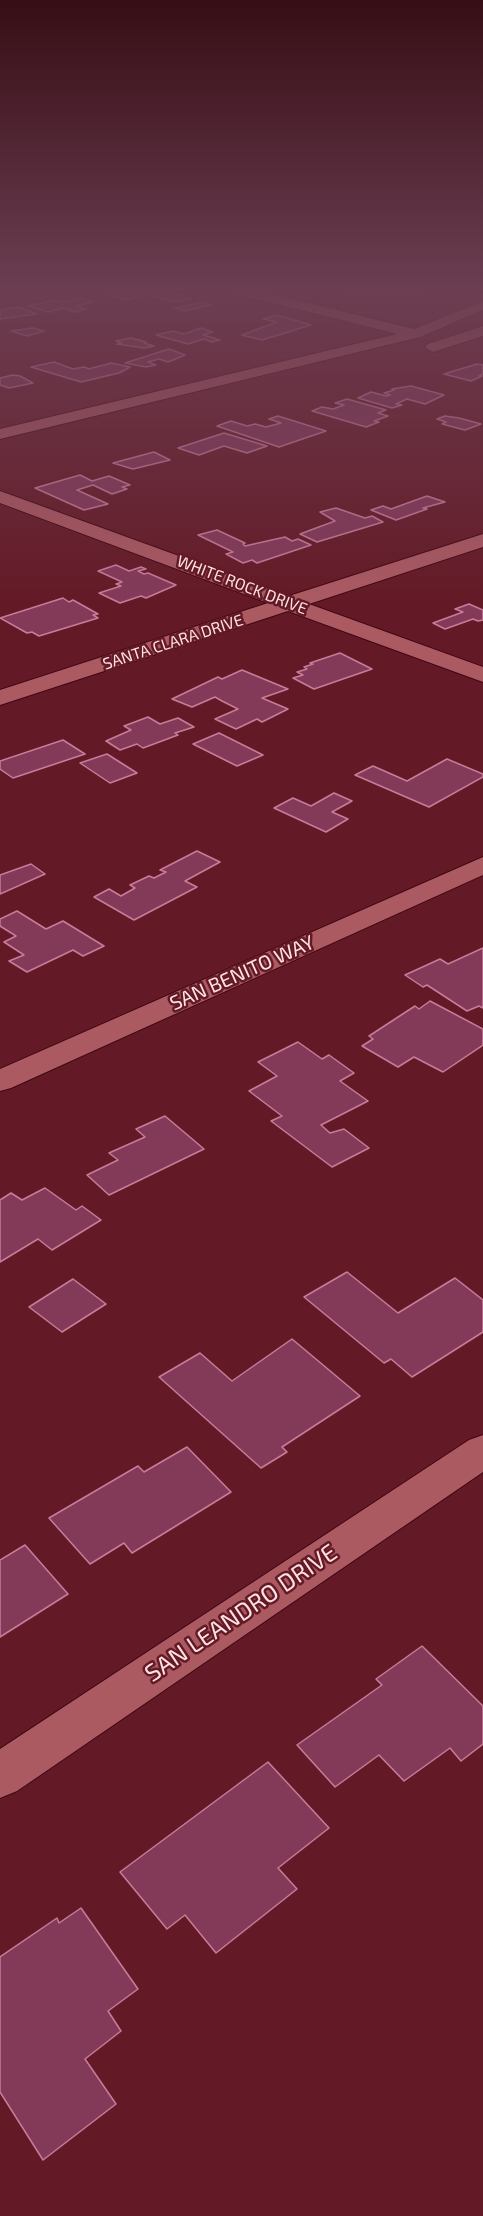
<!DOCTYPE html>
<style>
body{margin:0}
canvas{display:block;background:#641a26}
</style>
<canvas width="483" height="2216"></canvas>
<script>
const context = document.querySelector('canvas').getContext('2d');
context.lineJoin = 'round';
function fillPath(path, color) {
  context.fillStyle = color;
  context.fill(path, 'evenodd');
}
function strokePath(path, color, width, dash) {
  context.strokeStyle = color;
  context.lineWidth = width;
  context.lineCap = dash ? 'butt' : 'round';
  context.setLineDash(dash || []);
  context.stroke(path);
}
function drawText(font, color, halo, rows, align = 'center') {
  context.font = font + ' "Exo 2",sans-serif';
  context.lineWidth = 5;
  context.setLineDash([]);
  context.textBaseline = 'middle';
  context.strokeStyle = halo;
  context.fillStyle = color;
  for (const [text, x, y, turn = 0] of rows) {
    context.save();
    context.translate(x, y);
    context.rotate((+turn || 0) * Math.PI / 180);
    context.textAlign = isNaN(turn) ? turn : align;
    if (halo) context.strokeText(text, 0, 0);
    context.fillText(text, 0, 0);
    context.restore();
  }
}
const building = new Path2D(`
 M107,290H163L191,299L174,302L147,295L152,293L146,291L137,294L142,295L125,300L101,292Z
 M343,290H422L398,295L388,293L377,296Z
 M81,298L94,302L75,306L86,309L74,312L63,308L48,312L28,306L55,300L64,302Z
 M203,302L211,305L184,311L175,308Z
 M19,307L37,314L0,319V310Z
 M277,315L311,325L262,340L242,335L277,322L263,319Z
 M33,328L44,331L27,336L11,331Z
 M201,328L213,332L203,335L220,340L212,342L204,339L188,344L156,335L173,331L184,334Z
 M131,338L146,342L144,343L154,346L144,348L117,344L122,343L116,341Z
 M169,349L185,355L168,362L159,359L148,362L156,365L146,367L125,363Z
 M54,362L73,369L84,367L89,369L111,363L130,367L119,373L81,382L31,367Z
 M477,364L483,365V374L479,376H482L471,381L444,374Z
 M13,375L20,376L33,383L9,388L0,385V378Z
 M411,386L444,395L425,404L407,399L396,404L402,405L392,408L358,398L371,392L386,396L390,395L384,393L394,390L392,389Z
 M347,399L386,410L378,413L388,416L374,421L379,422L366,427L312,411L322,407L333,409L344,405L335,403Z
 M278,416L326,431L279,447L217,426L231,421L247,426L255,424L266,427L281,423L269,419Z
 M445,416L459,418L481,424L465,430L442,424L446,422L437,419Z
 M224,433L267,446L247,453L224,446L199,455L178,448Z
 M154,452L170,460L133,469L113,463Z
 M80,475L92,481L109,476L130,485L122,487L127,489L112,494L93,485L77,490L108,504L84,510L35,488Z
 M427,496L445,502L423,508L427,509L396,520L371,510L383,506L391,509Z
 M336,508L365,518L372,516L383,522L317,542L300,534L335,521L320,512Z
 M217,530L245,543L243,544L245,546L285,537L292,541L298,539L311,545L257,563L252,560L243,563L226,554L233,552L198,535Z
 M116,565L129,571L141,567L146,569L138,571L144,574L148,573L176,585L146,598L141,596L120,603L99,593L121,586L116,584L122,582L98,571Z
 M63,598L69,602L73,600L98,614L93,615L98,618L39,636L32,632L27,633L0,618Z
 M469,604L483,610V620L478,621L473,619L445,629L433,623L463,612L455,609Z
 M340,653L372,669L314,689L293,678L303,675L297,672L307,669L304,667L313,664L310,663Z
 M242,670L288,689L262,698L288,709L262,722L257,719L236,729L215,719L238,709L222,701L215,697L192,707L172,699L218,677L222,679Z
 M148,717L160,724L178,718L194,727L175,733L178,735L143,748L137,744L120,750L106,741L131,730L124,726Z
 M219,733L263,755L237,766L193,744Z
 M63,740L85,754L13,778L0,769V761Z
 M107,754L137,773L110,783L80,763Z
 M447,759L483,774V777L429,807L355,775L373,766L407,781Z
 M334,793L352,801L332,812L348,819L326,832L274,808L293,798L311,806Z
 M197,851L220,862L185,881L197,887L134,920L94,897L109,889L121,896L135,888L130,885L149,876L154,878L166,872L160,870Z
 M31,864L45,874L0,894V875Z
 M17,911L46,929L63,921L104,946L83,956L73,950L27,972L9,961L24,955L4,942L16,936L0,926V919Z
 M483,948V1008L479,1006L467,1011L427,985L423,987L405,975L440,959L448,964Z
 M430,1001L483,1029V1045L443,1072L414,1057L398,1067L362,1046L373,1039L369,1036L415,1006L419,1009Z
 M298,1042L322,1059L329,1055L354,1073L340,1081L368,1101L321,1125L330,1133L344,1129L369,1148L332,1167L271,1121L282,1116L249,1091L277,1076L258,1062Z
 M165,1116L204,1149L109,1195L87,1175L118,1160L109,1153L145,1137L136,1129Z
 M45,1188L76,1210L82,1206L101,1220L52,1250L38,1239L0,1262V1200L11,1193L22,1200Z
 M347,1272L398,1313L455,1278L483,1300V1332L412,1377L391,1359L384,1363L304,1297Z
 M73,1279L106,1304L62,1332L29,1307Z
 M292,1339L360,1396L282,1447L287,1452L261,1468L159,1377L200,1353L232,1381Z
 M187,1447L231,1492L132,1553L124,1543L90,1564L49,1518L138,1466L144,1472Z
 M25,1545L68,1594L0,1637V1560Z
 M422,1646L483,1706V1744L461,1761L450,1748L404,1781L379,1755L335,1787L297,1745L382,1685L376,1679Z
 M268,1762L329,1828L278,1868L297,1889L216,1953L185,1915L167,1929L120,1872Z
 M81,1908L138,1989L108,2011L121,2031L85,2059L116,2104L43,2160L0,2092V1957L57,1918L59,1923Z`);
fillPath(building, '#833a59');
strokePath(building, '#ca7b9a', 1.5);
const minor = new Path2D(`
 M231,290H256L414,329L483,301V310L420,337L0,439V429L397,334L233,293Z
 M483,326V336L433,352L425,347L428,344Z
 M0,491L289,596L483,534V547L309,604L483,667V682L288,611L0,705V690L268,603L0,503Z
 M483,857V875L11,1088L0,1091V1069Z
 M483,1435V1472L17,1791L0,1798V1749L469,1440Z`);
strokePath(minor, '#3f0712', 2);
fillPath(minor, '#ab5a62');
const sky = context.createLinearGradient(0, 0, 0, 601);
sky.addColorStop(0, '#370e15');
sky.addColorStop(0.48, '#6c3e52');
sky.addColorStop(1, '#6c3e5200');
context.fillStyle = sky;
context.fillRect(0, 0, 483, 601);
drawText('16px', '#fee1e2', '#641a26', [
 ["WHITE ROCK DRIVE",242,585,21],
 ["SANTA CLARA DRIVE",173,642,-18]
]);
drawText('20px', '#fee1e2', '#641a26', [
 ["SAN BENITO WAY",242,973,-24]
]);
drawText('24px', '#fee1e2', '#641a26', [
 ["SAN LEANDRO DRIVE",241,1613,-34]
]);
</script>
